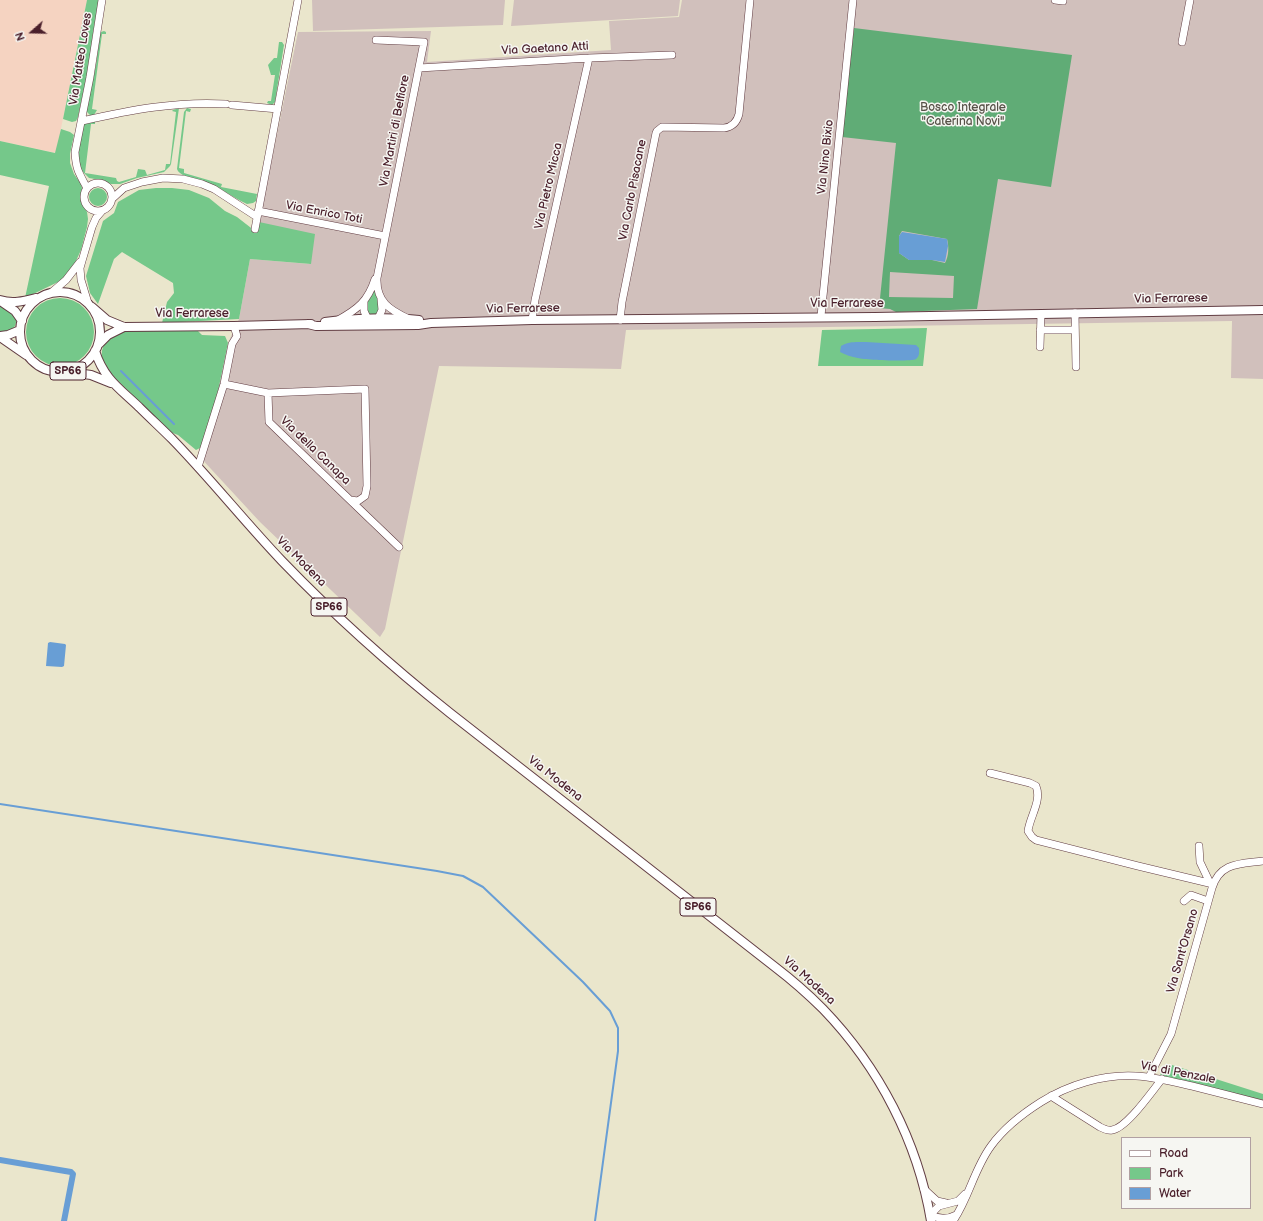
<!DOCTYPE html>
<style>
body{margin:0}
#map{position:relative;width:1263px;height:1221px;overflow:hidden;background:#eae6cc;font-family:"Balsamiq Sans",sans-serif}
canvas{display:block}
.legend{position:absolute;left:1121px;top:1137px;width:130px;height:72px;box-sizing:border-box;background:#f6f6f2;border:1px solid #b1a0a2;margin:0;padding:5px 7px;list-style:none;font-size:12px;color:#4a1f2b}
.legend li{display:flex;align-items:center;gap:8px;height:20px}
.legend b{width:20px;border:1px solid #b1a0a2}
.north{position:absolute;left:12px;top:12px;width:40px;height:40px;-webkit-text-stroke:3px #f6f6f2;paint-order:stroke;rotate:250deg;font-size:11px;font-weight:700;line-height:16px;text-align:center;color:#4a1f2b}
.north::after{content:'';display:block;margin:auto;width:14px;height:18px;background:#4a1f2b;clip-path:polygon(50% 0,100% 100%,50% 72%,0 100%)}
</style>
<div id="map">
<canvas width="1263" height="1221"></canvas>
<ul class="legend">
<li><b style="height:5px;background:#fff"></b>Road</li>
<li><b style="height:11px;background:#75c88a"></b>Park</li>
<li><b style="height:11px;background:#689ed5"></b>Water</li>
</ul>
<div class="north">N</div>
</div>
<script>
const context = document.querySelector('canvas').getContext('2d');
context.lineJoin = 'round';
function fillPath(path, color) {
  context.fillStyle = color;
  context.fill(path, 'evenodd');
}
function strokePath(path, color, width, dash) {
  context.strokeStyle = color;
  context.lineWidth = width;
  context.lineCap = dash ? 'butt' : 'round';
  context.setLineDash(dash || []);
  context.stroke(path);
}
function drawText(font, color, halo, rows, align = 'center') {
  context.font = font + ' "Balsamiq Sans",sans-serif';
  context.lineWidth = 3;
  context.setLineDash([]);
  context.textBaseline = 'middle';
  context.strokeStyle = halo;
  context.fillStyle = color;
  for (const [text, x, y, turn = 0] of rows) {
    context.save();
    context.translate(x, y);
    context.rotate((+turn || 0) * Math.PI / 180);
    context.textAlign = isNaN(turn) ? turn : align;
    if (halo) context.strokeText(text, 0, 0);
    context.fillText(text, 0, 0);
    context.restore();
  }
}
fillPath(new Path2D(`
 M0,0H87L56,153L0,141Z`), '#f5d3c1');
fillPath(new Path2D(`
 M312,0H505L503,25L313,31Z
 M514,0H680L678,16L511,26Z
 M682,0H1263V379L1231,378L1232,321L626,330L621,369L439,366L385,629L380,637L260,522L199,456L228,343L239,319L250,259L310,264L259,222L298,32L431,31L427,62L611,50L609,21L679,17Z`), '#d1c0bc');
fillPath(new Path2D(`
 M87,0H99L93,33L89,65L78,117L76,121L72,122L63,119Z
 M104,31L106,32V34H102L92,109L97,110L94,115H90L87,112V109L96,65L100,34L101,32Z
 M279,42H282L284,45L275,102L272,105L267,103L268,101H271L275,75H271L268,65L274,58H277Z
 M179,108L171,164L170,166L164,172L137,178L120,184H111L101,180L89,178L81,170L78,154L84,123L93,121L95,122V124H91L85,173L116,178L117,181L119,182L136,177L138,169L145,170L147,175L165,170L166,164H170L176,112L172,111L173,110Z
 M187,108L191,109L190,112L186,111L179,168L184,169V173L222,184L221,187L257,194L256,201L253,203L247,204C232,197 218,186 202,181C194,178 180,177 177,169L184,112Z
 M61,129L70,132L74,135L70,154V163L74,174L81,184L82,188L81,199L87,212L88,219L87,227L81,250L75,263L63,279L58,282L25,298L49,186L0,175V141L55,153Z
 M156,188H172L189,190L209,198L225,211L237,217L255,231L259,222L315,234L311,264L250,259L239,319L162,323L167,302L174,293L173,283L122,252L114,259L98,304L90,293L86,276L103,221L114,213L118,202L139,190Z
 M89 197a9 9 0 1 1 18 0a9 9 0 1 1-18 0Z
 M375,290L381,307L379,314C372,317 365,313 367,305C368,300 372,294 375,290Z
 M26 332a34 34 0 1 1 68 0a34 34 0 1 1-68 0Z
 M0,306L9,310L16,319C17,329 10,332 0,331Z
 M927,328L923,366H818L822,330Z
 M196,329L202,335L225,336L228,343L218,391L204,442L200,448L196,450L178,435L170,432L112,375C105,367 99,358 103,347C106,340 111,336 118,333C128,330 139,331 149,330C165,330 180,330 196,329Z
 M1172,1065L1263,1094V1100L1175,1080L1159,1078L1162,1070L1168,1073Z`), '#75c88a');
fillPath(new Path2D(`
 M854,28L1072,55L1051,187L998,179L977,309L896,312L890,309L879,308L896,143L842,137ZM902,231L947,239C949,246 949,256 945,263L932,260H909L899,253V236ZM890,272L954,276L953,298L889,297Z`), '#60ac76');
fillPath(new Path2D(`
 M902,232L947,239L948,246L945,262L932,260H909L899,253V236Z
 M866,342L916,345L919,348C919,352 920,356 916,359C911,362 865,360 858,358C851,357 846,355 840,352L841,346C848,341 858,342 866,342Z
 M50,642L65,644L66,645L64,666L62,667L46,666L48,643Z`), '#689ed5');
strokePath(new Path2D(`
 M121,371L174,424
 M0,804L437,871L463,876L483,887L583,982L610,1011L618,1028V1051L595,1221`), '#689ed5', 2);
strokePath(new Path2D(`
 M0,1160L71,1172L73,1174L64,1221`), '#689ed5', 6);
const minor = new Path2D(`
 M1055,0L1063,1V0
 M376,40L424,42L377,278C376,302 390,310 409,319
 M1182,42L1190,0
 M419,68L589,58L672,55
 M232,105L278,109
 M82,121C130,110 177,101 226,104
 M84 197a14 14 0 1 1 28 0a14 14 0 1 1-28 0Z
 M87,188C79,173 76,170 75,152L90,77L102,0
 M113,198L124,188L142,182L163,178L183,179L202,184L214,189L257,217
 M258,211L385,236
 M255,229L298,0
 M52,292L66,280L80,262
 M364,302V311L369,322
 M88,303L81,280L80,268L82,261L92,227L96,218L102,211
 M1075,313L1076,367
 M821,316L853,0
 M338,320C358,309 368,301 375,279
 M532,320L535,300L589,58
 M620,320L622,302L656,133L657,131L662,127L724,128C733,127 737,122 739,114L750,0
 M377,321L382,310L381,299
 M1040,330H1075
 M1040,347L1041,314
 M224,384L268,393L365,389L367,486L365,496L358,501L350,500L269,422L268,393
 M198,467L224,384L232,344L237,336L234,326
 M350,500L399,547
 M990,773L1030,783L1036,786C1042,801 1030,816 1028,831L1032,837L1036,840L1138,866L1213,884
 M1199,846L1200,862L1210,883
 M1184,901L1191,895L1208,901
 M1149,1077L1171,1034L1212,888C1220,862 1240,864 1263,861
 M1051,1096L1100,1127C1104,1129 1108,1131 1112,1130C1127,1128 1152,1091 1162,1079
 M924,1189L937,1201L946,1203
 M956,1215C947,1220 939,1219 930,1215L939,1206L958,1201L965,1194
 M953,1221C969,1198 974,1169 991,1146C1004,1128 1022,1114 1041,1102C1068,1085 1103,1074 1136,1076C1155,1077 1174,1082 1192,1086C1216,1092 1239,1098 1263,1104`);
const major = new Path2D(`
 M20 332a40 40 0 1 1 80 0a40 40 0 1 1-80 0Z
 M0,300C13,304 24,301 36,298
 M2,302L15,311L22,321
 M92,307L107,320L124,327L234,326L311,324
 M325,322C352,318 392,317 419,320
 M308,324L316,326L418,325L431,323L532,320L875,317L1263,310
 M0,336L8,335L20,330
 M0,337L26,355
 M99,344L108,335L124,327
 M95,351C104,379 119,388 139,407C150,418 161,428 172,439C210,478 244,521 282,561C334,615 391,666 450,713L775,967C792,980 808,994 823,1009C879,1067 918,1142 931,1221
 M70,372L91,375L111,383`);
strokePath(minor, '#623d43', 8);
strokePath(major, '#623d43', 10);
strokePath(minor, '#fff', 7);
strokePath(major, '#fff', 8);
for (const [x, y, w] of [
 [68,371,36],
 [329,607,36],
 [698,907,36]
]) {
  const box = new Path2D();
  box.roundRect(x - w / 2, y - 9, w, 18, 3);
  context.fillStyle = '#f6f6f2';
  context.fill(box);
  strokePath(box, '#4a1f2b', 1);
}
drawText('bold 11px', '#4a1f2b', null, [
 ["SP66",68,371],
 ["SP66",329,607],
 ["SP66",698,907]
]);
drawText('12px', '#4a1f2b', '#f6f6f2', [
 ["Via Gaetano Atti",545,49,-3],
 ["Via Matteo Loves",81,59,-81],
 ["Via Martiri di Belfiore",395,131,-79],
 ["Via Nino Bixio",826,157,-84],
 ["Via Pietro Micca",549,186,-77],
 ["Via Carlo Pisacane",633,190,-79],
 ["Via Enrico Toti",324,213,11],
 ["Via Ferrarese",1171,299,-1],
 ["Via Ferrarese",847,304],
 ["Via Ferrarese",523,309,-1],
 ["Via Ferrarese",192,314],
 ["Via della Canapa",315,451,44],
 ["Via Modena",301,562,45],
 ["Via Modena",555,779,38],
 ["Via Sant'Orsano",1183,951,-74],
 ["Via Modena",809,981,42],
 ["Via di Penzale",1178,1073,11]
]);
drawText('12px', '#575248', '#f6f6f2', [
 ["Bosco Integrale",963,108],
 ["\"Caterina Novi\"",963,122]
]);
</script>
